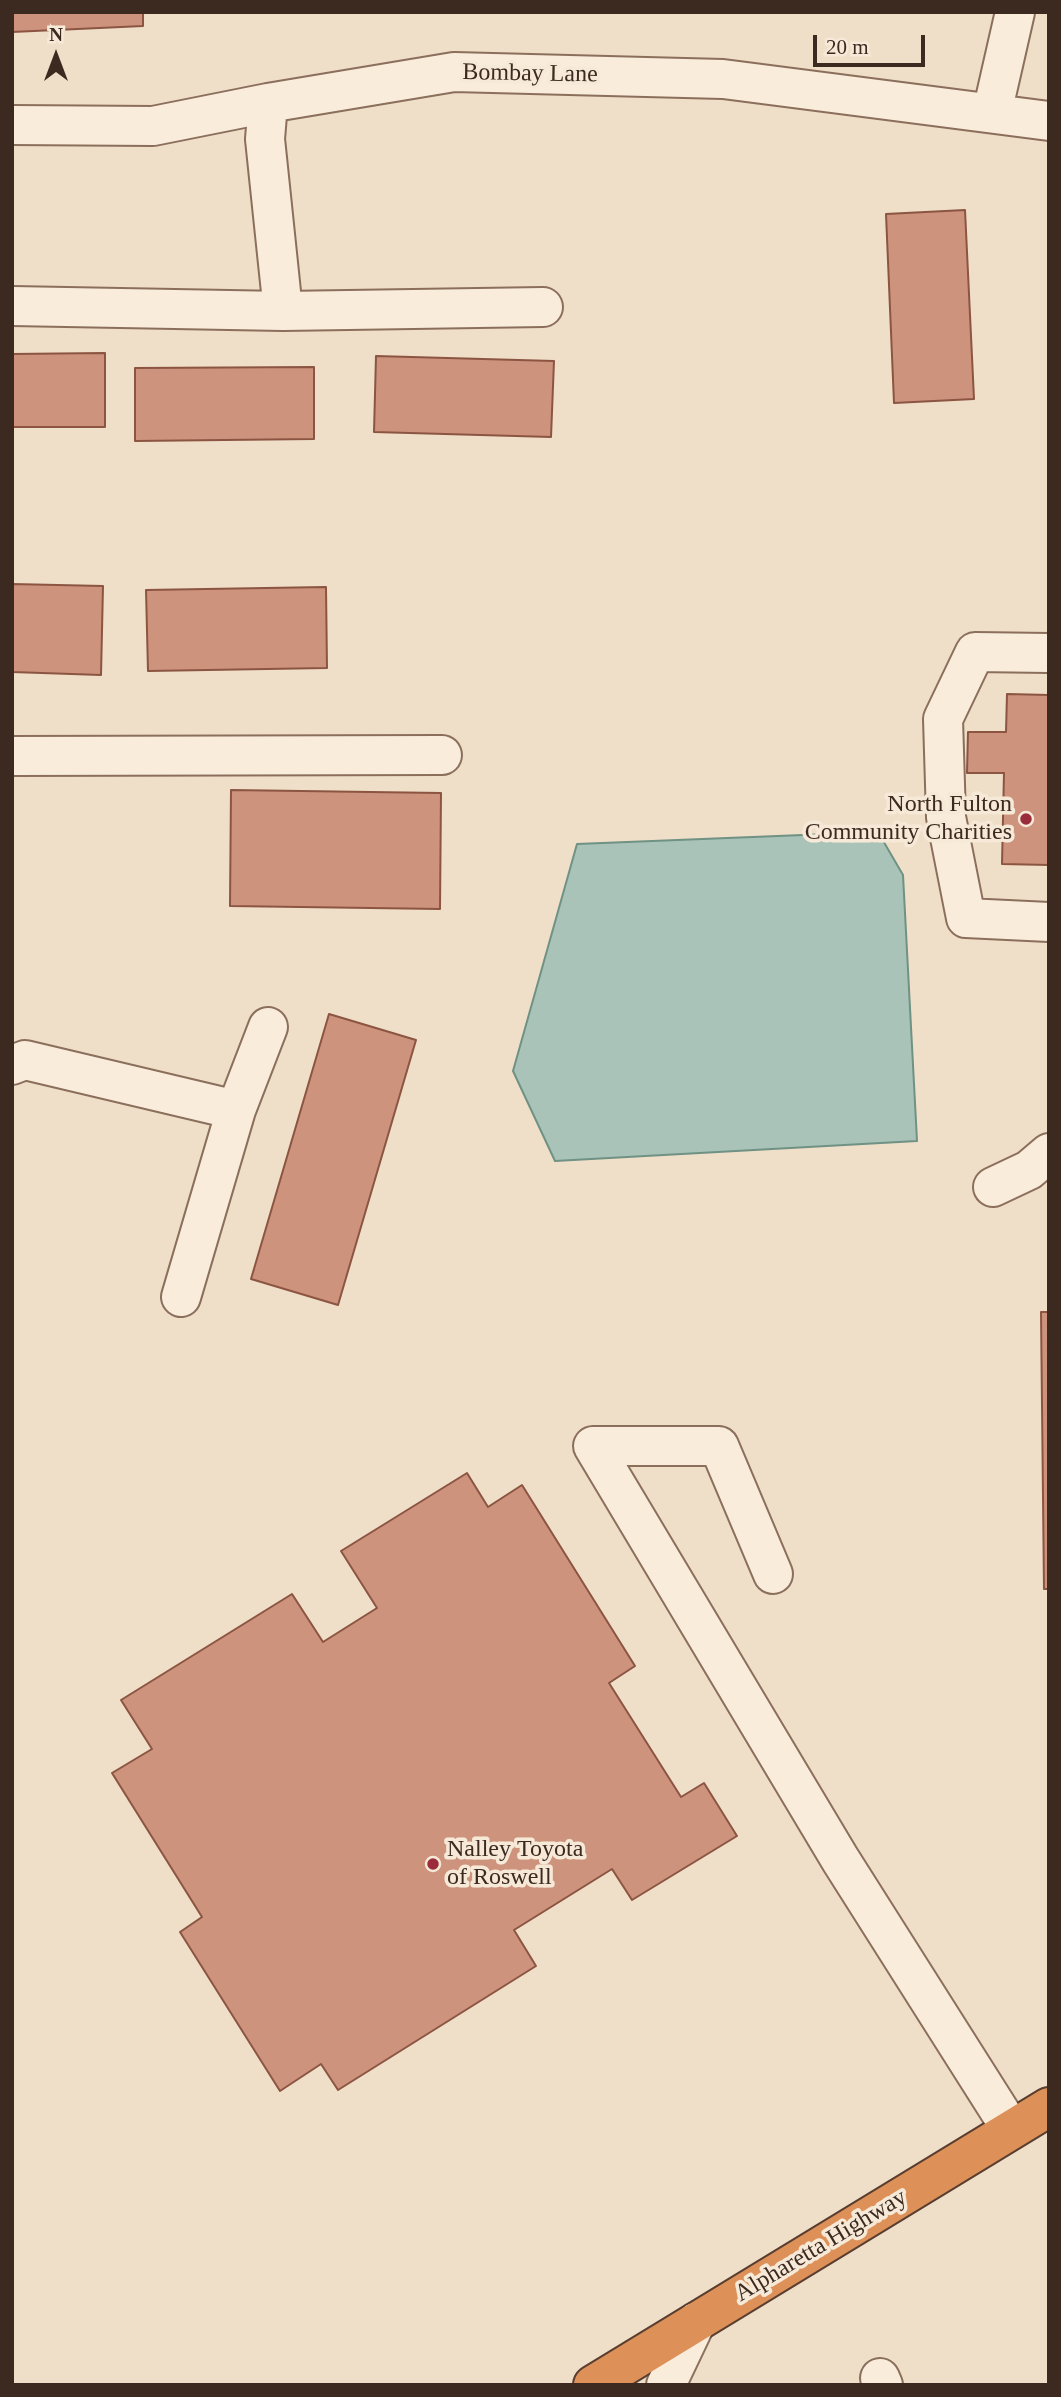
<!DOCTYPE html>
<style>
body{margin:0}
#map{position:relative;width:1061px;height:2397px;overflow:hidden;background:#efdec8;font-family:"Times New Roman",serif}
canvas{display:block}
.frame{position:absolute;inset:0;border:14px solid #3c2a20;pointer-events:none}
.north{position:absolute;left:21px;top:21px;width:70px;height:70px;-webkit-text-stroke:5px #f6e9d7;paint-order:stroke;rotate:0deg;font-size:19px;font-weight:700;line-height:28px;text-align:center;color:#3c2a20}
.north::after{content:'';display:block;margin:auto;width:24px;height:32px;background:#3c2a20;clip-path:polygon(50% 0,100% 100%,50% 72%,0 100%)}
.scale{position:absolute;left:813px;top:35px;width:112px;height:32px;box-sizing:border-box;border:4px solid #3c2a20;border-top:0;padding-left:9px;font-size:21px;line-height:24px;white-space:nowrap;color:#3c2a20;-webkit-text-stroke:5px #f6e9d7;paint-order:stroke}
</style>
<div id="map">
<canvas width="1061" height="2397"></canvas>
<div class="frame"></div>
<div class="north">N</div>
<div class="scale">20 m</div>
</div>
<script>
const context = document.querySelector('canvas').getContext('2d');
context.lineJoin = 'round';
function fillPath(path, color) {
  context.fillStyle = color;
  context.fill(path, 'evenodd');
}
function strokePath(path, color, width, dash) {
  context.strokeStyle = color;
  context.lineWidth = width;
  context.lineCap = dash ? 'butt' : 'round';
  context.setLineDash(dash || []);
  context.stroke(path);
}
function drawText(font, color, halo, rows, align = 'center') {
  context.font = font + ' "Times New Roman",serif';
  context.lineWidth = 7;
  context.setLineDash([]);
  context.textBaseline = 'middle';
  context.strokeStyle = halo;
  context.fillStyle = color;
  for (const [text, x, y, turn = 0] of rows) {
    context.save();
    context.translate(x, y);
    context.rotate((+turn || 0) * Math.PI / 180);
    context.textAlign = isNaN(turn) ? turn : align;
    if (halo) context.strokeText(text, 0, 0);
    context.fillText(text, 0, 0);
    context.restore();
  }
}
const water = new Path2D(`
 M878,832L903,875L917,1141L555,1161L513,1071L577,844Z`);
fillPath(water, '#a9c3b8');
strokePath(water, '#6f9284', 2);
const building = new Path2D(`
 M12,12H143V26L12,32Z
 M965,210L974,399L894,403L886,214Z
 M105,353V427H12V354Z
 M376,356L554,361L551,437L374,432Z
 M314,367V439L135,441V368Z
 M12,584L103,586L101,675L12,672Z
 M326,587L327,668L148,671L146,590Z
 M1007,694L1049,695V865L1002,864L1004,773H967L968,732H1006Z
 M231,790L441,793L440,909L230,906Z
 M329,1014L416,1040L338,1305L251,1279Z
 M1041,1312H1049V1589H1044Z
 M467,1473L488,1507L522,1485L635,1666L609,1683L681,1797L704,1783L737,1836L632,1900L612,1869L514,1930L536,1966L338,2090L321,2064L280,2091L180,1932L202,1917L112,1773L152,1749L121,1700L292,1594L323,1642L377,1608L341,1551Z`);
fillPath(building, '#cd937d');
strokePath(building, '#8b5542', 2);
const minor = new Path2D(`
 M268,103L265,139L283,311L543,307
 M992,113L1015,12
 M12,125L153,126L268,103L454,72L723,79L1049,121
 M12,306L283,311
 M1049,653L975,652L943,719L946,817L966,918L1049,922
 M12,756L442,755
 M12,1065L25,1060L236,1110
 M993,1187L1029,1170L1049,1153
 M181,1297L236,1110L268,1027
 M773,1574L719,1446H593L840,1859L1011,2129
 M880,2378L883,2385
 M666,2385L696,2322`);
const highway = new Path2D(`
 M593,2385L1049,2107`);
strokePath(minor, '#8b6f5c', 42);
strokePath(highway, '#593e30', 42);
strokePath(minor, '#f9ecdb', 38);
strokePath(highway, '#dd9159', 38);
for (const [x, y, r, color] of [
 [1026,819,7,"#9b2c3c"],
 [433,1864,7,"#9b2c3c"]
]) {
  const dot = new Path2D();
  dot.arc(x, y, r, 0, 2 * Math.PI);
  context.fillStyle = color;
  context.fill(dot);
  strokePath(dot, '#f6e9d7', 2.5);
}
drawText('24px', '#3c2a20', '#f6e9d7', [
 ["Bombay Lane",530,74,1],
 ["Alpharetta Highway",821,2246,-31]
]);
drawText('24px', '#3c2a20', '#f6e9d7', [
 ["North Fulton",1012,805],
 ["Community Charities",1012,833],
 ["Nalley Toyota",447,1850,"left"],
 ["of Roswell",447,1878,"left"]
], 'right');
</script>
